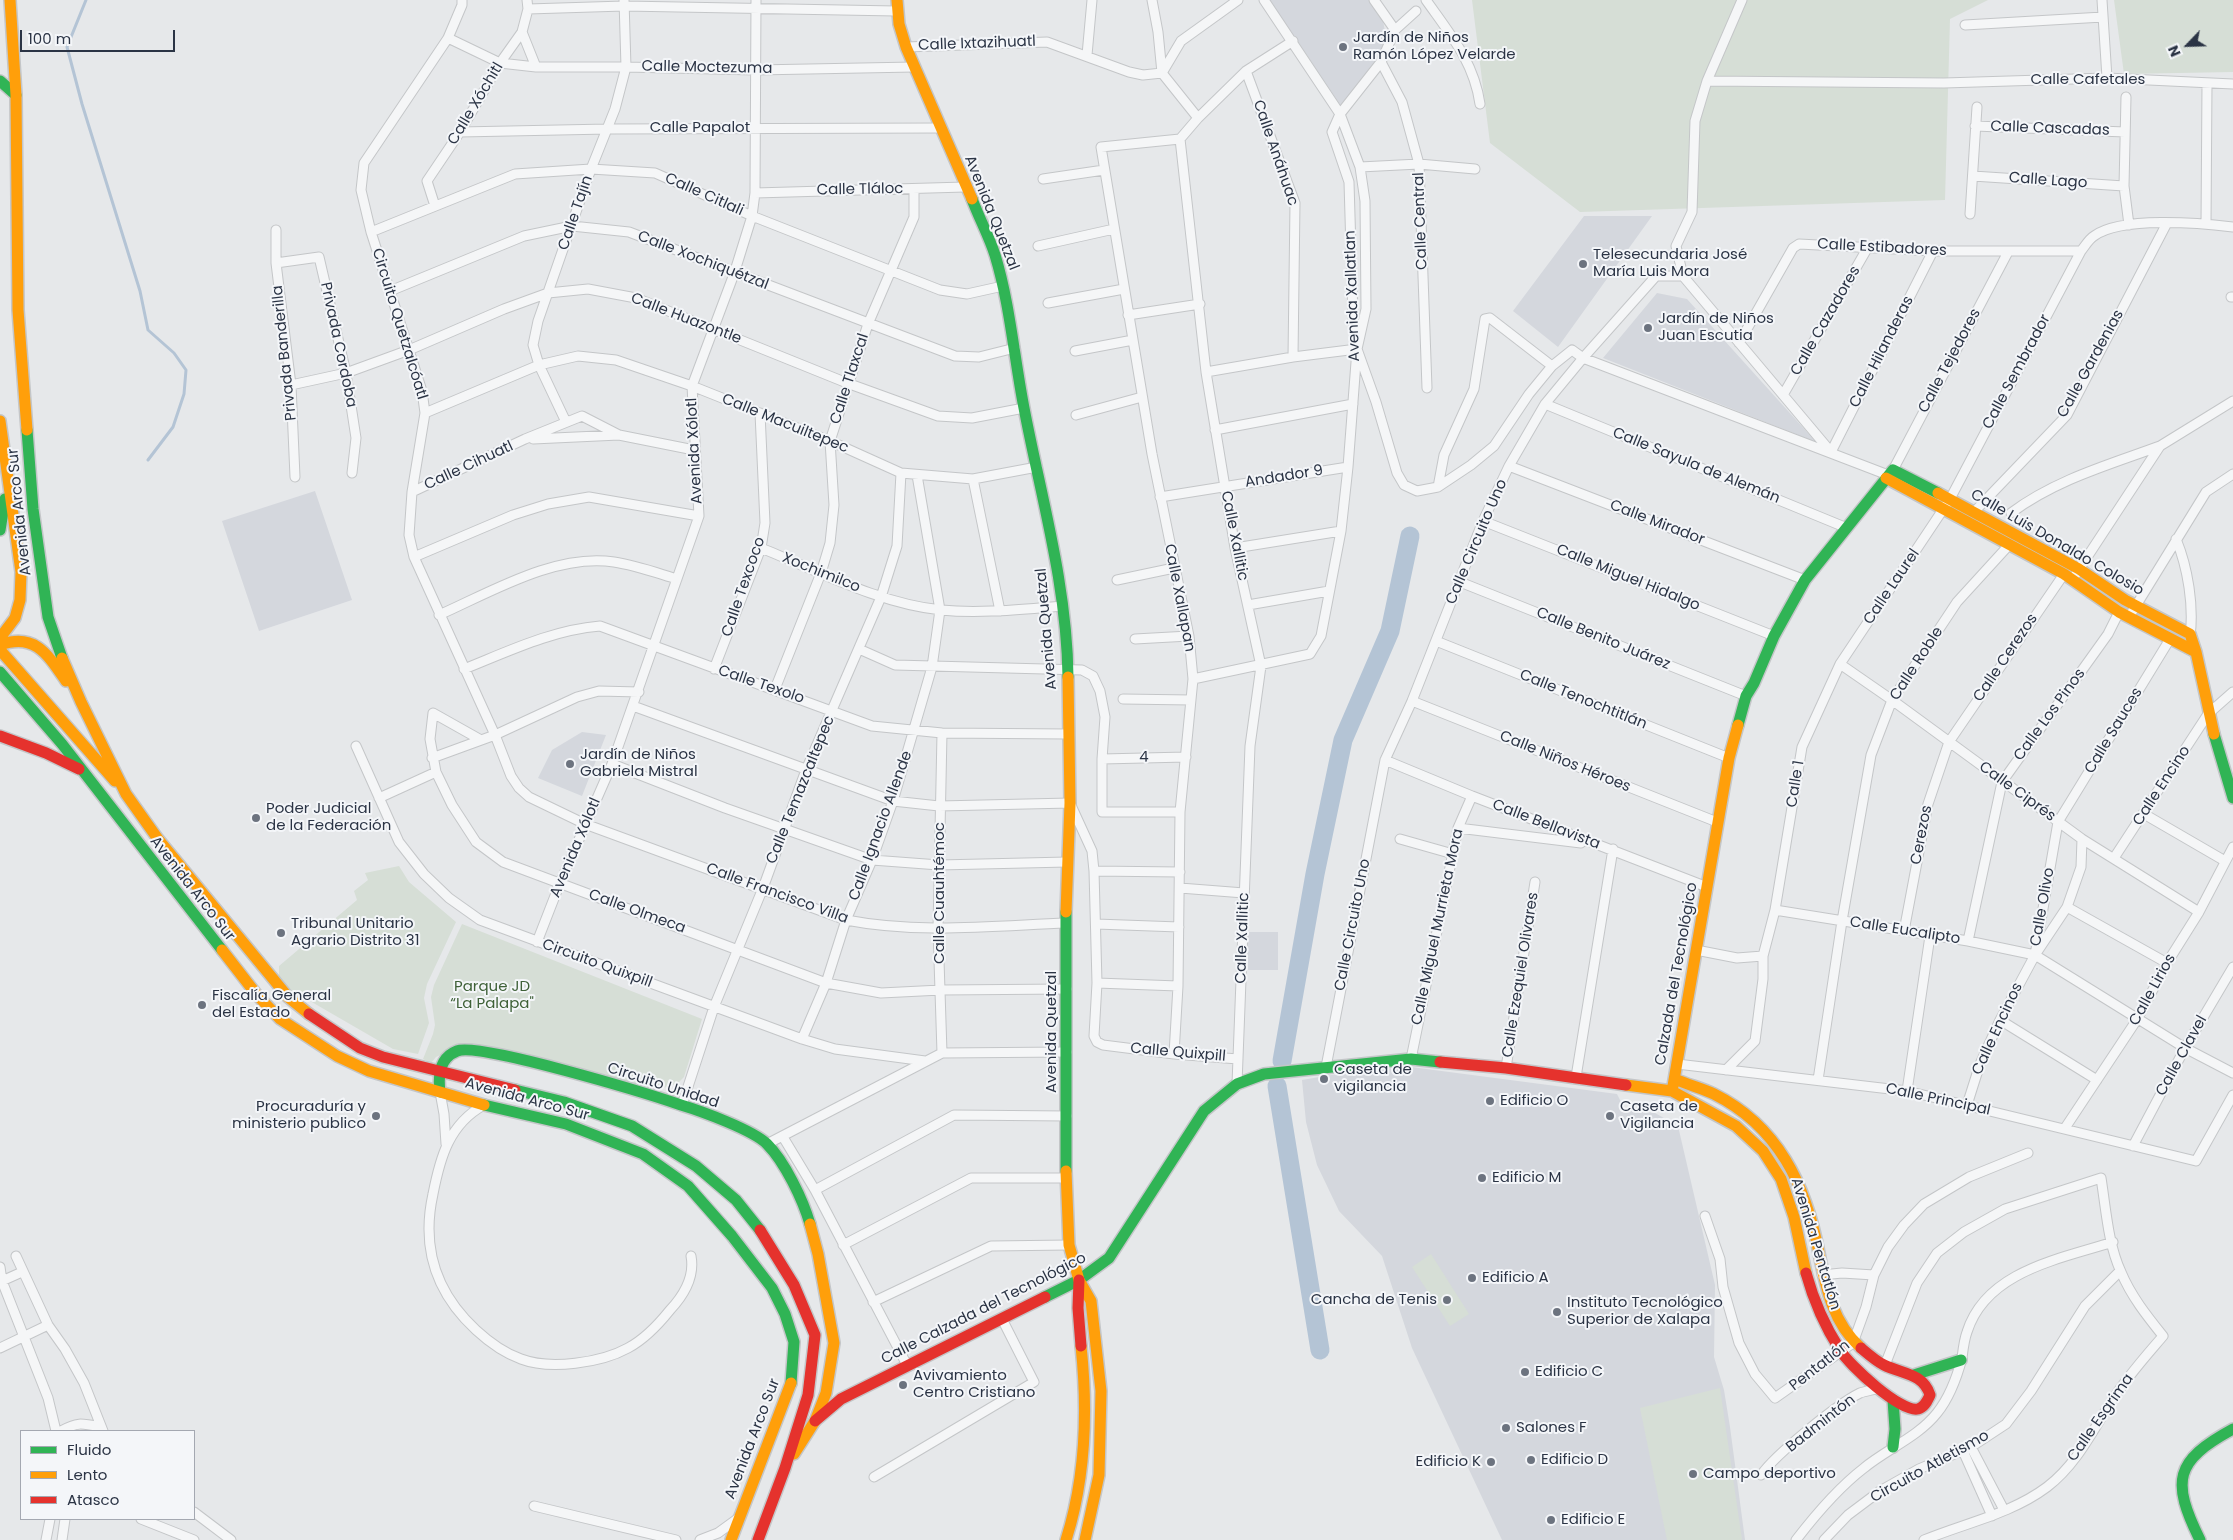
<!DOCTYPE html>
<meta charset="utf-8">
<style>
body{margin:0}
#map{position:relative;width:2233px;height:1540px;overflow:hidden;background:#e6e8ea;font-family:Poppins,sans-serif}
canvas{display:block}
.legend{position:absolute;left:20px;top:1430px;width:175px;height:90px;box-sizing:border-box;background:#f4f6f9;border:1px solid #a4a8b1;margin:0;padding:6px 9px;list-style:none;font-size:15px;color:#2b3445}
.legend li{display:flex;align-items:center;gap:10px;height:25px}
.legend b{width:25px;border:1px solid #a4a8b1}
.north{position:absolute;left:2163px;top:20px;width:50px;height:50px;-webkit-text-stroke:4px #f4f6f9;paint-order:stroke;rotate:246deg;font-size:14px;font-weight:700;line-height:20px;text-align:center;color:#2b3445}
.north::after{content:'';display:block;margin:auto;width:18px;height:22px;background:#2b3445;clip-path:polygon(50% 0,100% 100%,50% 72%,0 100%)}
.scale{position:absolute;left:20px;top:30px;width:155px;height:22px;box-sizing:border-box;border:2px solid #2b3445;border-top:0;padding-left:6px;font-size:15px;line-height:18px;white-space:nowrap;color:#2b3445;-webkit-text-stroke:4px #f4f6f9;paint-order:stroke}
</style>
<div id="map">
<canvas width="2233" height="1540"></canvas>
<ul class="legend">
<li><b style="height:6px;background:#30b455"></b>Fluido</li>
<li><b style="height:6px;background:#ff9f0a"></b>Lento</li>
<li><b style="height:6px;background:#e5322d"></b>Atasco</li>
</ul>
<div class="north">N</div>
<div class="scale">100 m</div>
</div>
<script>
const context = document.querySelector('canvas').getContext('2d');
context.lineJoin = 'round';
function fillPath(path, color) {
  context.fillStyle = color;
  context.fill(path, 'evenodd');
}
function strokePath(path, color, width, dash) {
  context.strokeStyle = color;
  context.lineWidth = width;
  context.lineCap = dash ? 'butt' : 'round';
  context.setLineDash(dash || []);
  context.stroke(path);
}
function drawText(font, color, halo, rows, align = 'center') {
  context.font = font + ' Poppins,sans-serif';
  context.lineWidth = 4;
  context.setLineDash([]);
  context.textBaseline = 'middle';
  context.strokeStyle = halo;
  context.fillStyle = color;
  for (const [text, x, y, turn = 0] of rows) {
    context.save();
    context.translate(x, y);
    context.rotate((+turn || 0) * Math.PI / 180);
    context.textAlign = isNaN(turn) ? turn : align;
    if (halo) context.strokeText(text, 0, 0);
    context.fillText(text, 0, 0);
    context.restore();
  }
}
fillPath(new Path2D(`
 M1270,0H1371L1383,20L1386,38L1380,56L1341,106Z
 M1584,216H1652L1558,347L1513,311Z
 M1657,293L1687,299L1816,442L1603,358Z
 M315,491L352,600L259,631L222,521Z
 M582,732L606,735L582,796L538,778L552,750Z
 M1248,932H1278V970H1248Z
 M1411,1067L1617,1094L1625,1110L1655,1113L1678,1126L1715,1285L1714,1357L1724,1390L1730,1427L1745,1540H1502L1412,1348L1382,1256L1339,1211L1317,1165L1306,1122L1302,1080L1355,1071Z`), '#d4d7dd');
fillPath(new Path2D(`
 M1472,0H1988L1950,19L1945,200L1580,212L1490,143Z
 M2114,0H2233V72L2124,74Z
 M399,866L409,882L456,922L427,984L424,998L429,1023L418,1054L393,1049L291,990L279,976V966L357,900L354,891L368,880L365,873Z
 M462,924L702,1019L684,1077L678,1083L667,1087L641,1091L540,1063L447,1052L436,1057L431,1063L423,1059L433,1034L435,1025L431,997L434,985Z
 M1431,1254L1469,1314L1450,1326L1412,1267Z
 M1720,1388L1742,1540H1667L1640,1408Z`), '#d6ded6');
strokePath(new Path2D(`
 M86,0L67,47L82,104L140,291L148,330L174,353L186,370L184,394L173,427L148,460`), '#b4c4d5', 3);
strokePath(new Path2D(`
 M1282,1061L1315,874L1343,740L1390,631L1410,536
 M1277,1086L1320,1350`), '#b4c4d5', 19);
const street = new Path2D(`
 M462,0V5L448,38L364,163L361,190L371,232L422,391L425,413L412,492L409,535L414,557L495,735L511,776L519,788L529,797L585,824L846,920C918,934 992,926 1066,923
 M1152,0L1158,32L1162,73
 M1374,0L1395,30L1381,62L1340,114L1360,167L1365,201L1366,309L1357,349L1376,402L1397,473L1404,485L1417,491L1438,487L1471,465L1494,446L1529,394L1552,366L1572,350L1583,358L1888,475
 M1426,0C1450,34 1474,62 1480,104
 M2102,0L2107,78
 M528,9L624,6L896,11
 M1965,25L2103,17
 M1395,30L1416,11
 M522,32L536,67
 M448,38L500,63L536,67H626L756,70L914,67
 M906,47L1047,42L1129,72L1143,75L1162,73
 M1087,55L1092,0
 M1381,62L1402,102L1419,164L1427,388
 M1246,71L1295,203L1293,357
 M1162,73L1181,41L1238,0
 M1162,73L1198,118
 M1707,81L1944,83L2107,78L2233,84
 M2126,97L2124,186L2129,225
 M1975,126L2125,132
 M460,132L608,129L941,128
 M1360,167L1419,164L1475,169
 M1973,176L2124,186
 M1043,179L1104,170
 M755,193L965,187
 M435,206L427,181L460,132L500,63L522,32L528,9L527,0
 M1970,214L1977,107
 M2206,224L2207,84
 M276,230V263L291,385L295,477
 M371,232L515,174L591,169L655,173L752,216L940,290L967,294L1003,286
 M1038,246L1114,229
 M276,263L319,257L346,373L356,438L352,473
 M1683,276L1676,246L1692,212L1695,121L1707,81L1742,0
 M390,291L524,236L572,226L629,232L955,356L979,357L1015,348
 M2231,297H2233
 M1048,303L1124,289
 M1128,315L1200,304
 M1739,343L1793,248L1799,244L1933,251H2081
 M1075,351L1133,340
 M1206,372L1293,357L1357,349
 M291,385L346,373L409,350L504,309L548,293L588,289L636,298L847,383L938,416L972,418L1024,408
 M1783,395L1868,247
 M1545,404L1847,528
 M425,413L539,365L578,356L616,360L692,386L830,441L901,473L973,479L1037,467
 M1076,415L1142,397
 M566,422L539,365L533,345L538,321L591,169L615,109L626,67L624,0
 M1215,430L1353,404
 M533,439L619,435L694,450
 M1509,466L1805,580
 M1893,470L2008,252
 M973,479L1000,611
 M1438,487L1444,455L1474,389L1485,319L1490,318L1552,366
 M412,492L525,439L582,416L619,435
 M1160,497L1348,467
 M1974,512L2067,415L2167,223
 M2011,513C2055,480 2108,465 2160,446
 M1483,521L1774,636
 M2176,539C2188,568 2194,606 2190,637
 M761,548C818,571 880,604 941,610C981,614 1023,609 1063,606
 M1235,548L1341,531
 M414,557L513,515L548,504L589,497L699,516
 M2076,574L2160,446L2233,401
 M1117,580L1174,568
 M1460,582L1746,696
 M1248,605L1329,591
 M439,615C491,592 556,553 614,562C635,565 657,573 677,579
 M2129,617L2206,492L2233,474
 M1135,639L1189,636
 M1436,641L1729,758
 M859,649L895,665L1082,670L1093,676L1100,691L1105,717L1102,759V812H1180
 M1840,664L1892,700L2082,839L2199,912
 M464,669C509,651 552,630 600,626L872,726L942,733L1068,734
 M714,669L761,548L765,523L760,413
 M1193,679L1310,654L1321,636L1341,531L1348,467L1357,349L1353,318L1349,182L1332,132L1340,114L1264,0
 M775,689L821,573L830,543L834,505L830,441L868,324L914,217V189
 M1123,699L1191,700
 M1412,701L1717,822
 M633,706L893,801L939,806L1070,803L1092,851L1094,871L1097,983L1094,1036L1097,1042L1103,1045L1174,1054L1238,1059
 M942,733L938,929L942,1053
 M481,740L433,713L430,739L436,772L452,805L476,842L503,862L826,983L881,993L941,990L1067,989
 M356,746L399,842L424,874L449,898L480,920L802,1039L835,1049L925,1061
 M432,758L495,735L577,697L599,691L639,692
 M1102,759L1186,757
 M1385,760L1472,796L1707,887
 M612,764L725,808L872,860L939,865L1067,862
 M379,798L436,772
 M2144,814L2225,861
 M1458,828L1581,843
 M1400,839L1453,854
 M2114,858L2208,714L2233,692
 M1094,871L1180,872
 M1180,888L1244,893
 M2067,907L2167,963
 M1775,910L1968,941L2035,955L2185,1048L2233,1073
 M1096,924L1179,927
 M1904,931L1928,804L1949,742L2064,574
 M1968,941L2002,782L2108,634L2119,612
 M537,942L560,883L612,764L699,516L692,386L734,274L752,216L755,193L756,0
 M1696,950L1737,958L1763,956
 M2035,955L2058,822L2170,639
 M1097,983L1178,986
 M2000,1020L2097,1080
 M802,1039L826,983L846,920L872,860L893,801L932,667L940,610L917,475
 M1174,1054L1178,986L1180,812L1193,679L1189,636L1152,454L1101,147L1180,139
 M1411,1059L1458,828L1472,796
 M1677,1064L1907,1091L2196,1161L2233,1095
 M1326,1067L1385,760L1412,701L1483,521L1509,466L1545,404L1583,358L1656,276H1683L1831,452L1933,251
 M1506,1068L1535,882
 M1726,1070L1755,1041L1763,979V956L1775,910L1802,747L1840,664L1950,499L2081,251C2085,246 2089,239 2094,236C2121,216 2200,223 2233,227
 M1576,1077L1613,849
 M1818,1080L1842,921L1871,755L1892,700L1957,602L2009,545
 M1237,1084L1250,746L1261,666L1235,548L1206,372L1180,139L1198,118L1246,71L1293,41
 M1907,1091L1930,936
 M440,1092L444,1114L446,1144
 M484,1105C449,1124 440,1158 433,1194C421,1248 436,1293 476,1330C489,1342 504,1353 521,1359C550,1370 601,1363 628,1348C645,1339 658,1325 670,1310C684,1295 695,1277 691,1256
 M682,1105L714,1007L763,888L806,770L881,597L897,546L901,473
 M1967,1105L1980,1064L2000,1020L2035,955L2067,907L2081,867L2082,839
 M2065,1128L2138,1018L2167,963L2199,912L2233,847
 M783,1137L815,1190L907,1365
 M767,1144L942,1053L1067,1052
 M2133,1146L2185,1048L2233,967
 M815,1190L954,1115L1067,1116
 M1705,1216L1720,1259L1723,1287L1739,1343L1755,1374L1775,1398L1853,1343L1866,1307L1874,1275L1888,1247L1904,1225L1924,1204L1969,1177L2028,1153
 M843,1245L971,1178H1066
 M16,1256L48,1325L65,1349L84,1383L103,1431
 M0,1267L2,1281L48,1398L56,1431
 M1822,1275L1842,1273L1874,1275
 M2,1281L22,1272
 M873,1302L991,1246L1069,1245
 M0,1348L48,1325
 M1885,1365L1917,1283L1937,1253L1964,1232L2005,1209L2101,1178C2106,1209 2108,1244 2121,1272C2131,1296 2147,1316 2163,1336C2145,1357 2126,1378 2111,1402C2092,1432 2076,1465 2047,1487C2011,1514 1965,1523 1924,1540
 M61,1431C77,1422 81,1423 100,1427
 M1971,1447L2004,1510
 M1963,1451L1992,1516
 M1761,1475C1776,1454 1836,1405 1860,1393C1866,1391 1873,1390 1879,1388
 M874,1477L1034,1382L1002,1319
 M534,1506L676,1540
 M194,1512L231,1540
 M141,1519L194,1540
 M46,1540L50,1519
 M62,1540L65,1519
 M700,1540L718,1533L740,1517
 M1796,1540C1816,1514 1838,1488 1864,1468C1887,1449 1918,1437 1937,1413C1949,1398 1957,1377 1962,1358C1963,1350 1964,1340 1967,1332C1986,1271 2060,1259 2113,1242
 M1824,1540L1848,1515L1880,1491L1919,1469L1971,1447L2006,1424L2031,1391L2085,1306L2120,1271`);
const fast = new Path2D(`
 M0,81L16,95
 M972,199C979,218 989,236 995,255C1010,304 1014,357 1024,408C1041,497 1067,585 1068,677
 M27,430L33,509L48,617L62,658
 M0,530L5,499
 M0,672L62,744L222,950
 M1738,725L1746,696L1754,683L1774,636L1805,580L1893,470L1938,493
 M2214,734L2233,798
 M515,1090L564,1102L632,1126L696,1166L736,1200L760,1230
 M440,1092C438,1076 439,1058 457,1051C479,1042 649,1094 681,1105C701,1111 753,1130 767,1144C785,1162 803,1200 810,1224
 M484,1105L566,1124L643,1154L688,1186L732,1236L772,1288L785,1314L794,1342L791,1383
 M1066,1171V912
 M1045,1297L1079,1280L1109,1258L1204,1111L1237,1084L1264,1074L1411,1059L1440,1062
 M1914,1375L1961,1360
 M1893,1400L1895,1429L1893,1447
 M2200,1540C2171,1481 2174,1461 2233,1429`);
const slow = new Path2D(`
 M10,0L16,95L18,310L27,430
 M897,0L899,24L906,47L972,199
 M0,421L21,572L20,600L15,618L0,638
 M1886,478L2064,574L2119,612L2196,652
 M1938,493L2079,569L2125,600L2190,634L2196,652L2214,734
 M0,645C35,632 48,655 66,681
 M0,650L115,781
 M62,658L81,702L126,794L158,839L288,997L309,1014
 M1066,912L1070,803L1068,677
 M222,950L257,995L280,1019L337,1056L369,1071L484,1105
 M1675,1079C1688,1085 1702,1088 1714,1094C1778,1126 1806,1185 1819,1253C1826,1289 1833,1323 1861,1348
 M1626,1085L1672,1091L1736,1126L1763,1151L1781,1179L1794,1217L1806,1273
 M1673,1086L1729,758L1738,725
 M1066,1171L1069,1245L1079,1280L1091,1301L1101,1391L1099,1475L1085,1540
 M794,1454L815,1421L826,1393L834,1343L818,1254L810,1224
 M731,1540L791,1383
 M1066,1540C1086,1477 1088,1412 1081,1346`);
const jam = new Path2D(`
 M0,736L46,753L79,769
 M309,1014L360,1048L383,1057L515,1090
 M1440,1062L1506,1068L1626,1085
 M1806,1273C1814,1302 1824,1325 1840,1350C1849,1365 1901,1413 1918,1409C1925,1407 1927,1401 1930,1395C1923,1373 1902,1374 1884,1365C1876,1361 1868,1354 1861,1348
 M1079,1280L1078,1308L1081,1346
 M815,1421L841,1399L1045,1297
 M758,1540L785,1468L808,1395L815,1335L794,1285L760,1230`);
strokePath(street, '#c4c6c8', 11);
strokePath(fast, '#c4c6c8', 14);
strokePath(slow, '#c4c6c8', 14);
strokePath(jam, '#c4c6c8', 14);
strokePath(street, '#f5f6f7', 9);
strokePath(fast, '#30b455', 11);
strokePath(slow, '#ff9f0a', 11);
strokePath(jam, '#e5322d', 11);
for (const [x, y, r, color] of [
 [1343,47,5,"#6c737f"],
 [1583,264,5,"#6c737f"],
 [1648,328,5,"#6c737f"],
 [570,764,5,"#6c737f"],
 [256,818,5,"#6c737f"],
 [281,933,5,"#6c737f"],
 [202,1005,5,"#6c737f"],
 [1324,1079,5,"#6c737f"],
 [1490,1101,5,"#6c737f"],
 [376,1116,5,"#6c737f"],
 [1610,1116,5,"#6c737f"],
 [1482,1178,5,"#6c737f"],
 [1472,1278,5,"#6c737f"],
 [1447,1300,5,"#6c737f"],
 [1557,1312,5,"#6c737f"],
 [1525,1372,5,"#6c737f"],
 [903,1385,5,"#6c737f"],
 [1506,1428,5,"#6c737f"],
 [1531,1460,5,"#6c737f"],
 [1491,1462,5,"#6c737f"],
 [1693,1474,5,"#6c737f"],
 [1551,1520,5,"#6c737f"]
]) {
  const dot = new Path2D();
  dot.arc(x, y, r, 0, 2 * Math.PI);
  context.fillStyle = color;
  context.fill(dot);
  strokePath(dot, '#f4f6f9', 2);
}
drawText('15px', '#2b3445', '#f4f6f9', [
 ["Jardín de Niños",1353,38],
 ["Ramón López Velarde",1353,55],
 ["Telesecundaria José",1593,255],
 ["María Luis Mora",1593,272],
 ["Jardín de Niños",1658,319],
 ["Juan Escutia",1658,336],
 ["Jardín de Niños",580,755],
 ["Gabriela Mistral",580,772],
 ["Poder Judicial",266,809],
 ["de la Federación",266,826],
 ["Tribunal Unitario",291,924],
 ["Agrario Distrito 31",291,941],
 ["Fiscalía General",212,996],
 ["del Estado",212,1013],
 ["Caseta de",1334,1070],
 ["vigilancia",1334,1087],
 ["Edificio O",1500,1101],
 ["Procuraduría y",366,1107,"right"],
 ["ministerio publico",366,1124,"right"],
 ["Caseta de",1620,1107],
 ["Vigilancia",1620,1124],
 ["Edificio M",1492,1178],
 ["Edificio A",1482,1278],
 ["Cancha de Tenis",1437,1300,"right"],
 ["Instituto Tecnológico",1567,1303],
 ["Superior de Xalapa",1567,1320],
 ["Edificio C",1535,1372],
 ["Avivamiento",913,1376],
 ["Centro Cristiano",913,1393],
 ["Salones F",1516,1428],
 ["Edificio D",1541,1460],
 ["Edificio K",1481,1462,"right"],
 ["Campo deportivo",1703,1474],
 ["Edificio E",1561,1520]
], 'left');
drawText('15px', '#2b3445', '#f4f6f9', [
 ["Calle Ixtazihuatl",977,44,-2],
 ["Calle Moctezuma",707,68,1],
 ["Calle Cafetales",2088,80],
 ["Calle Xóchitl",476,104,-59],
 ["Calle Papalot",700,128],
 ["Calle Cascadas",2050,129,2],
 ["Calle Anáhuac",1275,153,71],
 ["Calle Lago",2048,181,4],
 ["Calle Tláloc",860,190,-1],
 ["Calle Citlali",704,195,24],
 ["Calle Tajín",576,213,-71],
 ["Avenida Quetzal",991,213,68],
 ["Calle Central",1421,221,-92],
 ["Calle Estibadores",1882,248,3],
 ["Calle Xochiquétzal",703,261,21],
 ["Avenida Xallatlan",1353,296,-92],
 ["Calle Huazontle",686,319,21],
 ["Calle Cazadores",1826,321,-60],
 ["Circuito Quetzalcóatl",399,324,73],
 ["Privada Cordoba",338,345,78],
 ["Calle Hilanderas",1882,352,-63],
 ["Privada Banderilla",285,353,-96],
 ["Calle Tejedores",1950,361,-62],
 ["Calle Gardenias",2091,364,-61],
 ["Calle Sembrador",2017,372,-62],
 ["Calle Tlaxcal",850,379,-72],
 ["Calle Macuiltepec",785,424,22],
 ["Avenida Xólotl",695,451,-93],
 ["Calle Cihuatl",469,466,-25],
 ["Calle Sayula de Alemán",1696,466,22],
 ["Andador 9",1284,477,-9],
 ["Avenida Arco Sur",20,512,-96],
 ["Calle Mirador",1657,523,21],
 ["Calle Xallitic",1234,536,79],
 ["Calle Circuito Uno",1477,542,-67],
 ["Calle Luis Donaldo Colosio",2057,543,30],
 ["Xochimilco",821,573,22],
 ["Calle Miguel Hidalgo",1628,578,22],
 ["Calle Texcoco",744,587,-71],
 ["Calle Laurel",1892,587,-56],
 ["Calle Xallapan",1179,598,79],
 ["Avenida Quetzal",1047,629,-95],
 ["Calle Benito Juárez",1603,639,22],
 ["Calle Cerezos",2006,658,-56],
 ["Calle Roble",1917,664,-57],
 ["Calle Texolo",761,685,19],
 ["Calle Tenochtitlán",1583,700,22],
 ["Calle Los Pinos",2050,715,-54],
 ["Calle Sauces",2114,731,-59],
 ["4",1144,758,-1],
 ["Calle Niños Héroes",1565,762,22],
 ["Calle 1",1796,784,-81],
 ["Calle Encino",2162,786,-57],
 ["Calle Temazcaltepec",801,790,-68],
 ["Calle Ciprés",2017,792,36],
 ["Calle Bellavista",1546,825,21],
 ["Calle Ignacio Allende",881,826,-70],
 ["Cerezos",1922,835,-79],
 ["Avenida Xólotl",576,848,-67],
 ["Avenida Arco Sur",192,889,52],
 ["Calle Cuauhtémoc",940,893,-90],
 ["Calle Francisco Villa",777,894,20],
 ["Calle Olivo",2043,907,-80],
 ["Calle Olmeca",637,912,20],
 ["Calle Circuito Uno",1353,925,-79],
 ["Calle Miguel Murrieta Mora",1438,927,-78],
 ["Calle Eucalipto",1905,931,9],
 ["Calle Xallitic",1243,938,-88],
 ["Circuito Quixpill",597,964,20],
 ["Calzada del Tecnológico",1677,974,-80],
 ["Calle Ezequiel Olivares",1521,975,-81],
 ["Calle Lirios",2153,990,-61],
 ["Calle Encinos",1998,1029,-65],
 ["Avenida Quetzal",1052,1032,-90],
 ["Calle Quixpill",1178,1053,5],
 ["Calle Clavel",2182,1056,-61],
 ["Circuito Unidad",663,1086,18],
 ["Avenida Arco Sur",527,1100,15],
 ["Calle Principal",1938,1100,12],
 ["Avenida Pentatlón",1815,1244,73],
 ["Calle Calzada del Tecnológico",984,1309,-27],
 ["Pentatlón",1820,1366,-38],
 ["Calle Esgrima",2101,1418,-55],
 ["Badmintón",1821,1424,-38],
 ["Avenida Arco Sur",753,1439,-69],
 ["Circuito Atletismo",1930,1467,-29]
]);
drawText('15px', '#3f6138', '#f4f6f9', [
 ["Parque JD",492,987],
 ["“La Palapa\"",492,1004]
]);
</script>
